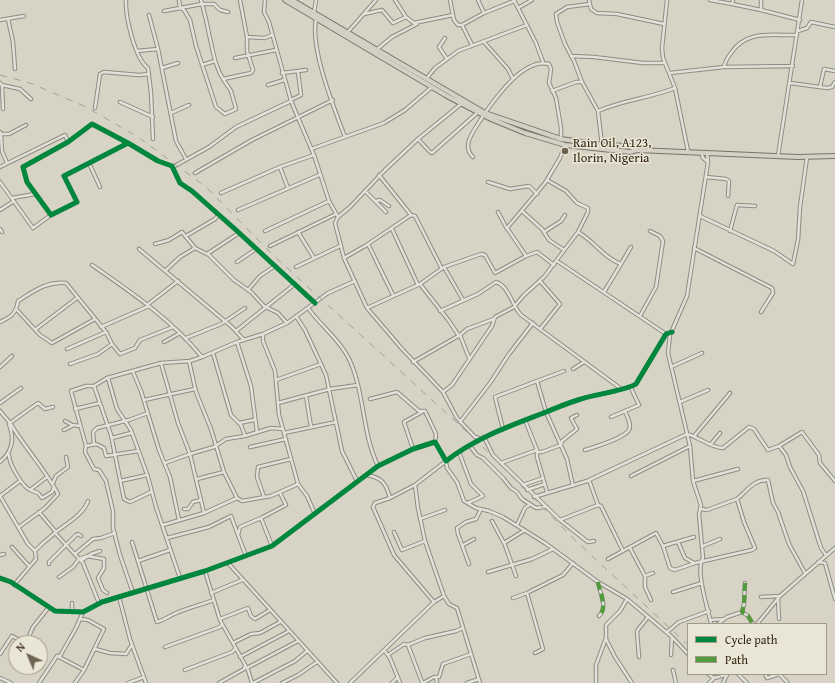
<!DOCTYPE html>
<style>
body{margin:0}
#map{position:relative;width:835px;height:683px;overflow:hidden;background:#d7d4c6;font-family:"Gentium Book Plus",serif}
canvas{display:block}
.legend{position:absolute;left:687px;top:623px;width:140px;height:52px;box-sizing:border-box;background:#eae6d5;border:1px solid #a29988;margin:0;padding:5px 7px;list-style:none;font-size:12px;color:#352514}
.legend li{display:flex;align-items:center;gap:8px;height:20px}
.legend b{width:20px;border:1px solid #a29988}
.north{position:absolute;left:8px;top:635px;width:40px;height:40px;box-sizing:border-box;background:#eae6d5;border:1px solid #a29988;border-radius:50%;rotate:316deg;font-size:11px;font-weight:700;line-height:16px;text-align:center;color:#352514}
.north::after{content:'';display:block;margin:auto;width:14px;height:18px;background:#6e6252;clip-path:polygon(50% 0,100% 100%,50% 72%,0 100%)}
</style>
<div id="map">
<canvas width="835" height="683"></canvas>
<ul class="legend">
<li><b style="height:5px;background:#00873e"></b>Cycle path</li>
<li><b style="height:5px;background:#519b3d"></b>Path</li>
</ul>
<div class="north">N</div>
</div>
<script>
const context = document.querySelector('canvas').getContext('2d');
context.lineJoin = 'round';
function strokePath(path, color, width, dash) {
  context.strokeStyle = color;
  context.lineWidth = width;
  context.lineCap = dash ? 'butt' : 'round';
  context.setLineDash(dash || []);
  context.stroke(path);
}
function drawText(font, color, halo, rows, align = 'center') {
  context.font = font + ' "Gentium Book Plus",serif';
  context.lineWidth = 3;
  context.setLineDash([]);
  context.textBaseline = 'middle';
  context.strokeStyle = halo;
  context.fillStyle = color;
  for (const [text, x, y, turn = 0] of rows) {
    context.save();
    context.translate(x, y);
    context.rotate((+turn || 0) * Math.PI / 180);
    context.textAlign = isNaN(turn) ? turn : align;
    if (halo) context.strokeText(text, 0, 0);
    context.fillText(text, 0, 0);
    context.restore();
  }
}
const minor = new Path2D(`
 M126,0C125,16 135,59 148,68L151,93L153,139
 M179,0L180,8L184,10L190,20L196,46L216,107L225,114L236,109L231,91L223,79
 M201,0C204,11 207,23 209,34C213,50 214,64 223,79L251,73L253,70L247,51V37L240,0
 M265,0L264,12L269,22L291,101L314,155L329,201L338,217
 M395,0L406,17L414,23L453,15
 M450,0L454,20L458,25H462L472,45
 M478,0L484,13
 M514,0L536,43L543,62
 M589,0L591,9L597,13L617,14L664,24
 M667,0L662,48L663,58L675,88L688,151
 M710,0L732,4L733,0
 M590,4L567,7L556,14L557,22L565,44L574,61L582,82L598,111L602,145
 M732,4L761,10V0
 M518,8L532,0
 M761,10L800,20
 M164,11L202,4H214L220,10L228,12
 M314,13L316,0
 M364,14L382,10L393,23L406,17
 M149,15L158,49
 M8,19L13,42L15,69
 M316,19C310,49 334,108 345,137
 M0,20L24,16
 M462,25L484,13L514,1
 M798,31L807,28L811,22L835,27
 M347,33L376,0
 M247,37L265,38L272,35
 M445,38L439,47L447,59
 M484,42L508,69L513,79
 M376,50L392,37L417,24
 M137,51L158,49L176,141L186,159
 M571,56L594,57L643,63H665
 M235,58L276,50
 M202,65L215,61
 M793,66L724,67C725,61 728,57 731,53C747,29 773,36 797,35
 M162,68L178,63
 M282,73L306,70
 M670,73L724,67
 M427,78L435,68L458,51L527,25
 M0,83L2,85L3,109
 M790,83L827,88L832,87L835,82
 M2,85L20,89L31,99
 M268,85L284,80
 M820,87L824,69L835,71
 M552,91L576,82H582
 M291,100L301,95L298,72
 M120,102L153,117
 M461,104L418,139L385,170L350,207L338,217L335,223L344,258L367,308L403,350L443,392L457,418L475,437L479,438
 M95,108L100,74L104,72L139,75L149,74
 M598,111C623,100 650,98 675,88
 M171,113L189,105
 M485,113C497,96 524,58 549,64L551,69L549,83L556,98L561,128V139
 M0,132L1,134H9L26,125
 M1,134L2,151L7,163
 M418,139L430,152L432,153L477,113
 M128,143L92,124L68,142L23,167L27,182L51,215L77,202L64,176L128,143L158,161L172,166L180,183L192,191L236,230L315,303
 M311,149L384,123L405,110L432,87
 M701,152L703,158L708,162
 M707,152L708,162L687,296L670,335L668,353L690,446L693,481L701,505L699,514L703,558C695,571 708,608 711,624
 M778,156L802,0
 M473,157C460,145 476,128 483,116
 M89,163L100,187
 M0,167L65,135L68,142
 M173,167L209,147L236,127L291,101
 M280,167L288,188
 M195,173L252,140L333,100
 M379,175L411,215L415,216L442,269
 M706,177L726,179L729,181L728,196
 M0,182L33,228L51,215
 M488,182L510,189L529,186L537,194
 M365,191L386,212
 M221,193L280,167L314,155
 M12,198L35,194
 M376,201L380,200L389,206
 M0,210L14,201
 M238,210L319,175
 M522,211L542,229L549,240L564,250
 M498,212L507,229
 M700,216L774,251L793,264L798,240L800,207L807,157
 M0,229L2,232
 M392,229L418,285
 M265,231L329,201
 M730,231L737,205L755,206
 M298,232L314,258
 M544,232L561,221L565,215
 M578,232C594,241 604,258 621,264L604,292
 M186,236L215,219L218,215
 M155,244L169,240L182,232L195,248L209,255L234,280L251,292L264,306L278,313L287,323
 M368,244L393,295
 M270,246L336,214
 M694,248L772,288L773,293L761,312
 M139,249L232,327L244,340
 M207,254L239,233
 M526,256L537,252L554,265
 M344,258L365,246L411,215
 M557,261L666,334
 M237,262L256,249
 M621,264L631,247
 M92,265C131,292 172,320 202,357
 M296,267L340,246
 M444,267L463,300
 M165,271L180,257L195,248
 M540,281L560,304L541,328
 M420,284L449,321L459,336
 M248,290L260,276L275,266
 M147,305L178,281
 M308,308C321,326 341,341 350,361C365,395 362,433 378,466
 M367,308L420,284L444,267L481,254L485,255L495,273L526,256L507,228L545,183L560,158L565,145
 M17,310L40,335L52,343L95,319
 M440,311L478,294L496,282C509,286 512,306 521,315L620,388
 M296,316L305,330L326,375L342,451L357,481
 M640,316L656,287L663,241L660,236L650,231
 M0,322C11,317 16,314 18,301C34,291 47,281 66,283L106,332L112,344L120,354L135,348L140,340L173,327
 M101,327L149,306
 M36,329L77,298
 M236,331L295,284
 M263,334V341L275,371L279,415L298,484
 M186,338L221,324L245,308
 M164,342L180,333
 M237,342L251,386L257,432
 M67,349L106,332
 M213,353L231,415L241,425L245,436
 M469,358L460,335L467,329L494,319
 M189,361L196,392L211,429L224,472L237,498L242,501L271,496L298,484L307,496L315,514
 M413,362L460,335
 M161,363L178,423L190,454L165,463
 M70,364L98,354L112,344
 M0,367L12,356
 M671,367L702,353
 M573,369L584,362
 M564,371L537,381L546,412L567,459L573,486
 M133,372L141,391L159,450L170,477L179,520
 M108,378L117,409L131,430L148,477L156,507L180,578
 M276,380L321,364
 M94,386L111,435L124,499L130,502L151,492
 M443,392L452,385L492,326L495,317L514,307L523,296L544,277L578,232L588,212V208L577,203L566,191L547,180
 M306,396L311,427
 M370,399L397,392L419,411H425L436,434L435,442
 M144,400L195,389
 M680,402L708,390
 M0,403L21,388
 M278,403L330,389L358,385
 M75,409L100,403
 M0,411L10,423L38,403L45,409L53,407
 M611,417L639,405L631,388
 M525,420L537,450V457L547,492
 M65,421L72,425L80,426
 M460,422L490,383L509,354L533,323
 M10,423C25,448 45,469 58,494L45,508L19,527
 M239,423L254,420
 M503,429L495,397L537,381
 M64,430L72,426
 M284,433L336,422
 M695,435L730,393
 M484,437L493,455L560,520L598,505L589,480
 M112,438L131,433
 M94,444L93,432L97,428L129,420L148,413
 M711,444L720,433
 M86,446L96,444L104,448L106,456L138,451
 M470,446L477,455L483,458L503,478L511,488L517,492L522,499L536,508L544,507
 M779,446L786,455L790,467L803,491L821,548L826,555
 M250,447L286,439
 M413,449L404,422L422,412
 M585,450C595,447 624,438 629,430C632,424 627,417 625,411
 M459,452L471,484L483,496L468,503
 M537,452H542L561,445L562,441L577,429L571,418L577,415
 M9,455C9,464 22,486 30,490L47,477
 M0,462C12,452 15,439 9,424
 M501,463L537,450
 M367,475C382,478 386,483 390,498L415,485L446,461L447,468L457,482L464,501L476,508L489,511L503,517L545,543L598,582L627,599L672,637L688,654
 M631,476L690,446
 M197,479L224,472
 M120,481L147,475
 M693,481L738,469
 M53,483L56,476L68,467L66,457
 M415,485L418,508L425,541L444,596L449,604L457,608L480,683
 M523,485L543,478
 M30,490L38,493L42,498L52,492L54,487
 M527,490L545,484
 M0,496L28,544L35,551
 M0,496L20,481
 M264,497L257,477L258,467L291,459
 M534,497L587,481L687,434C699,437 711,448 723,448L749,427L754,429L768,450L779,446L802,432L819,455L820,463L835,481
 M237,498L204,513L190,454L214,447L226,439L245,436L271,428L283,429
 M390,498L375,503L373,507L394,555L434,602
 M737,499C747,491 754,479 768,480L773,503L778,512L789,544L805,573
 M598,505L601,506L623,551
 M184,509H188L193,502L201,500
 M420,519L445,510
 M560,520L588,542L594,541
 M492,521L505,545L516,576
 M163,525L204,513
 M517,525L525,508L529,505
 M56,532C67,523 83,515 88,501
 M394,532L402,550L425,541
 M55,533L83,563L99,603
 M167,538L209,527L231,516L238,535
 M132,542L157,622C164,620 168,617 174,614C187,608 200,605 214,600
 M678,542L685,558L694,563
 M504,543L525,530
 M463,545L474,539
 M272,546L261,518L286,505L280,493
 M663,546L694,537
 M703,546L720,539
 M12,547L29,566
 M630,548L645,576V587L651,600
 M75,554L93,539L101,538L115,533
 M0,555L4,554
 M246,556L238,535L240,527L261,518
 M79,559L87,556L104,559V568L98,578L103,590L107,593
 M608,559L656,533L663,546L670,568L675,570L695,563L752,550L755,548L744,522L737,499L707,510L701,509
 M81,561L91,554L100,551
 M138,561L170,550
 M818,562L825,563L835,599
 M228,563L337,683
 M49,564V562L76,535L78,534L81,536
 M469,564L458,534L457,528L466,522L476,519L481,509
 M205,571L220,620L248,670L252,683
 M488,572L532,559L553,549
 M645,576L653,573
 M59,577L73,567L79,559
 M0,578L11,582L55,611L83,612L102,602L205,571L272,546L378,466L413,449L435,442L446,461C474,439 507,427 541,414C554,409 567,403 581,399C593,395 627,390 636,384L666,334L672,332
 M598,582C600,593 608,608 599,616
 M745,583L744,604L742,612L748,616L753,624
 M14,585L36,559L35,551L42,544L56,532L39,512
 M673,592L702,583
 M133,593L120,555L113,528V511L106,481L99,470L94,469L85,452L86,446L71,391L86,386H94L107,378L161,363L190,361L202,357L237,342L263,334L287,323L328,293L355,281
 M211,593L242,580
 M119,597L130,639L146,683
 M761,597L780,596
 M513,598L527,593
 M778,598L779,619
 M72,612V603
 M220,619L248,608L251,616L255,619L270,610
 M710,620L724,619
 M718,624L727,617L742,612
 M757,624L780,596L835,548
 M667,632L679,622L709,611
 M606,639L615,657L632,683
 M26,643L33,627L49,607
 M233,643L251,634L260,633L280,622
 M408,645L422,682
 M165,647L220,627L222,624
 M95,649L110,653L126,654L131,646
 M384,650L390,658L400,683
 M535,653L543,649L527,593L563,575L573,563
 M0,654L12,636L25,643
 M388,655L404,644L408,645L425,638L456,631L463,628
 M671,655L672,637
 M57,656L84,670L104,629L88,620L80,619
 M240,657L289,631
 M639,657L637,631L648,617
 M247,668L298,641
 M185,670L232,652L235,649
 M673,670L676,683
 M708,674L714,678
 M738,674L747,683
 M765,674L767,678L779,674L787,682
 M436,677L437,683
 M0,678L11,683
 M39,683L57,656H60L76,628L83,612
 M75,683L84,670
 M128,683L144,677
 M219,683L244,669L245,666
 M253,683L295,661L307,651
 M282,683L298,675L317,662
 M350,683L434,602L444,596
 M392,683L398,677
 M423,683L434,677H439L443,664L471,654
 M467,683L479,679
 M596,683V665L606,638V625L620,611L627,599
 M709,683L714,678L726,675
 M723,683L727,675`);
const trunk = new Path2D(`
 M285,0L447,96L491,119L525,133L565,145L630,152L637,150L798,157L835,156
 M292,0L485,113L561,139L602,145L630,146L637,150`);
strokePath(minor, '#908b81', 4.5);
strokePath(trunk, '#78746a', 6);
strokePath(minor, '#e1e0d9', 2.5);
strokePath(trunk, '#d5d0c4', 4);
strokePath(new Path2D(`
 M0,75L30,83L84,106L138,137L206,187L273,255L477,441L576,541L688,645
 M718,674L727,683`), '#a39f98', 1, [7, 7]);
strokePath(new Path2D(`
 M598,582C600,593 608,608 599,616
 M745,583L744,604L742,612L748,616L753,624`), '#519b3d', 4, [8, 4]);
strokePath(new Path2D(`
 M128,143L92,124L68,142L23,167L27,182L51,215L77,202L64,176L128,143L158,161L172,166L180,183L192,191L236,230L315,303
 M0,578L11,582L55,611L83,612L102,602L205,571L272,546L378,466L413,449L435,442L446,461C474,439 507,427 541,414C554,409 567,403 581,399C593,395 627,390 636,384L666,334L672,332`), '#00873e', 5);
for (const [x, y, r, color] of [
 [565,151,4,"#6e6252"]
]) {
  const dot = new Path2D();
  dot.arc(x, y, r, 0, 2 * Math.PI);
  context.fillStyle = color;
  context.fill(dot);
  strokePath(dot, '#eae6d5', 1.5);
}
drawText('13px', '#352514', '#eae6d5', [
 ["Rain Oil, A123,",573,144],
 ["Ilorin, Nigeria",573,159]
], 'left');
</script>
